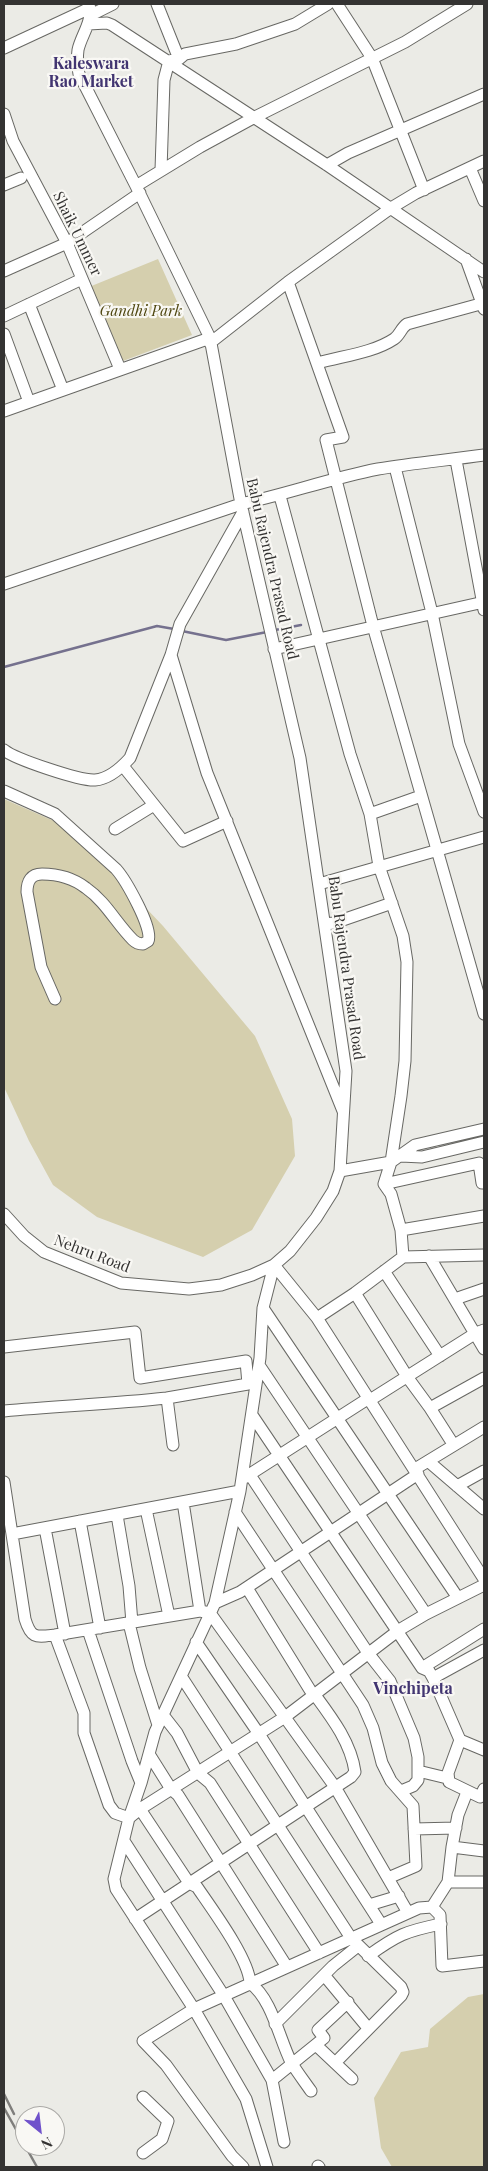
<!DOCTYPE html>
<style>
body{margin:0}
#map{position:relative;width:488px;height:2171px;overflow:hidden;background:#ebebe6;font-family:"Playfair Display",serif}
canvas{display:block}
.frame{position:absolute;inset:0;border:5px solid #343332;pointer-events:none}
.north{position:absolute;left:15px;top:2106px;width:50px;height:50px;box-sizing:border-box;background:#f9f8f4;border:1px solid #aaa9a6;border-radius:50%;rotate:151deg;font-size:14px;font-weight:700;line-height:20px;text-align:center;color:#343332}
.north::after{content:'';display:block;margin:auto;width:18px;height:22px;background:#7052cb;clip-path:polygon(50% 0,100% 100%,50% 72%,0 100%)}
</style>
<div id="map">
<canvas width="488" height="2171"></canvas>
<div class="frame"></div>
<div class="north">N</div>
</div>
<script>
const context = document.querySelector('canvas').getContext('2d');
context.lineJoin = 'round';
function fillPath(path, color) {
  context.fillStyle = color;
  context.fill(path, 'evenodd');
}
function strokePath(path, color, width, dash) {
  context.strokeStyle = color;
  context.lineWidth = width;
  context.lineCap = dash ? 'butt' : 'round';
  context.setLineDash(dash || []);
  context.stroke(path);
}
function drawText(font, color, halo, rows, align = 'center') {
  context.font = font + ' "Playfair Display",serif';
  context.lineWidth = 4.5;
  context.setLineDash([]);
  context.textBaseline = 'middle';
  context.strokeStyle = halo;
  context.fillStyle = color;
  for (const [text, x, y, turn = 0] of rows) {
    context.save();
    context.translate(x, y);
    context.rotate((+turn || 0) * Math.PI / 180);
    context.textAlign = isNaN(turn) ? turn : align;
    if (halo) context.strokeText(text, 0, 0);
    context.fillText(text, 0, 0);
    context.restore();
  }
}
fillPath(new Path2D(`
 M158,259L192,335L123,361L89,287Z
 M4,799L70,828L163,926L255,1036L292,1119L295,1156L252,1230L203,1257L97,1217L53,1185L29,1141L4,1087Z
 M484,1994V2167H392L381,2148L374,2098L401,2052L428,2047L430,2029L468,1997Z`), '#d5cfae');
strokePath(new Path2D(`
 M275,630L301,625
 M182,631L226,640L267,632
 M4,667L157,626L174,629`), '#75718e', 2.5);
const minor = new Path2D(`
 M157,4L179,59
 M337,4L372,58L424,190
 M91,15L113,4
 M88,24L107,23L112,25L327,165L484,272
 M4,48L90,8
 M4,114L13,141L67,243L120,369
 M484,161L416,193L391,208L288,282L343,437L326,440L373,626L484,1014
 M327,165L348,153L484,94
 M470,168L484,201
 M161,170L164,80L169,61L179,59L185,54L236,44L295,24L328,4
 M4,185L21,178
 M136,186L200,147L255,117L405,42L467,4
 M466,259L484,309
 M4,271L67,243L140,193
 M29,304L63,390
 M4,316L82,279
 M4,334L29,402
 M210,343L288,282
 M318,363C342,356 373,353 394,339C400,335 401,328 407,324L484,303
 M4,411L210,338
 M456,460L484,610
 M395,467L432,613L459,744L484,812
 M280,496L350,754L370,814L379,866L403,936L407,962L405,1061L401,1096L391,1162L384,1184L391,1194L401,1230
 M4,584L241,504C287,494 332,478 378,469C413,463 449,460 484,455
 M274,649L484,602
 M171,655L207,773L343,1111
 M4,750C15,759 80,781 95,780C109,779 121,768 130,758L171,655L180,624L243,512
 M123,766L183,841L227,821
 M4,791L55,814L116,869C125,879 154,929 148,941L143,944C139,944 136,943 133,940C116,923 106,902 86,888C73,878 58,874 42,874C31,874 27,881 27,892L41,967L55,999
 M370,814L421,796
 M115,829L154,805
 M319,884L484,837
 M325,924L334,923L392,903
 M401,1156L422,1157L484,1142
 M340,1171L391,1162L415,1145L484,1129
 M384,1184L479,1163L482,1183H484
 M4,1214L24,1236L44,1252L121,1283L189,1289L221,1285L252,1275L274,1265L290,1251L316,1218L333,1191L340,1171L346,1071L300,758L241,504L210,338L136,186L79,74C77,65 77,58 78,50C81,35 95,19 88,4
 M484,1216L401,1230L403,1257L484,1255
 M429,1256L484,1349
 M274,1265L317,1318L484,1579
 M384,1271L440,1356
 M355,1293L408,1378L430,1408
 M455,1299L484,1289
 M263,1308L458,1598
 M317,1318L355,1293L403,1257
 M135,1332L140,1378L246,1361L248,1384L167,1398L173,1445
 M4,1347L135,1332
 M259,1365L426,1614
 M370,1400L476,1333L484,1330
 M4,1411C58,1406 112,1404 167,1398
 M252,1415L422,1668L429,1671L433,1678L460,1740L448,1773L449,1782L480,1797L484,1789
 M453,1444L430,1408L484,1378
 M428,1461L484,1509
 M415,1469L484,1427
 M250,1475L368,1653L390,1681L414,1738L418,1757V1780L413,1786L401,1791
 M244,1478L369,1398
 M4,1482L25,1619C31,1639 36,1637 55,1635L200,1611L210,1613L335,1787L407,1911
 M457,1486L484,1471
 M183,1502L200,1611
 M146,1509L169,1616
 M235,1512L363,1705L373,1728L382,1763L391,1781L413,1806L416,1866L388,1878
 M117,1515L129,1586L132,1623
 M80,1521L100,1628
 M45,1528L65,1634
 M12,1534L240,1491
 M247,1588L310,1690
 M215,1603L240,1592L418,1474
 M129,1623L140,1668L158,1725
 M88,1630L132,1761L141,1783
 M55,1635L84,1713V1733L109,1805L115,1813L129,1818L140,1809L285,1717L399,1630L426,1614L484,1585
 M196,1642L259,1734L381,1924
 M422,1668L484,1629
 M181,1676L351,1938L401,1987L403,1992L401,1996L335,2063
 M433,1678L484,1650
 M163,1715L177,1733L198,1773L210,1783L319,1953
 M460,1740L484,1750
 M149,1754L171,1789L178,1795L287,1967
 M418,1771L447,1778
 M140,1809L189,1883L197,1887C212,1909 249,1959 250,1983C272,1999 279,2038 291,2062C297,2072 304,2081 311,2091
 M414,1829L456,1828
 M124,1841L224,1996L272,2080L284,2142
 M452,1847L484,1851
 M448,1882H484
 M369,1905L399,1896
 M432,1907L448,1882L452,1847L458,1815L467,1792
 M135,1919L351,1777L355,1772C351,1743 332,1718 315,1695
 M368,1956C397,1935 406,1931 441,1924
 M324,1975L368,2028
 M275,2024L333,1966L358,1946
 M317,2046L352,2079
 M272,2080L324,2038L318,2030L348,2002
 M143,2153L162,2139L168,2121L143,2097
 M318,2166L319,2167
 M243,2167L232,2156L166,2065L143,2041L194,2009L419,1908L432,1907L440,1915L442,1966L484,1961
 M267,2167L246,2099L194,2009L116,1889L114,1879L129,1818L141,1783L155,1732L215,1603L240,1491L260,1358L263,1308L274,1265`);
strokePath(minor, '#686864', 13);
strokePath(minor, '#fff', 11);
strokePath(new Path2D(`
 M4,2094L14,2114
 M4,2108L37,2167`), '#7f7e7c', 2.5);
drawText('15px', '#343332', '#f9f8f4', [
 ["Shaik Ummer",77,234,64],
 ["Babu Rajendra Prasad Road",272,569,77],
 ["Babu Rajendra Prasad Road",346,968,82],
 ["Nehru Road",92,1254,21]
]);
drawText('italic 15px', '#4e460f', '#f9f8f4', [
 ["Gandhi Park",141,311]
]);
drawText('bold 16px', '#423571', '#f9f8f4', [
 ["Kaleswara",91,64],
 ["Rao Market",91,82],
 ["Vinchipeta",413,1689]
]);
</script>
